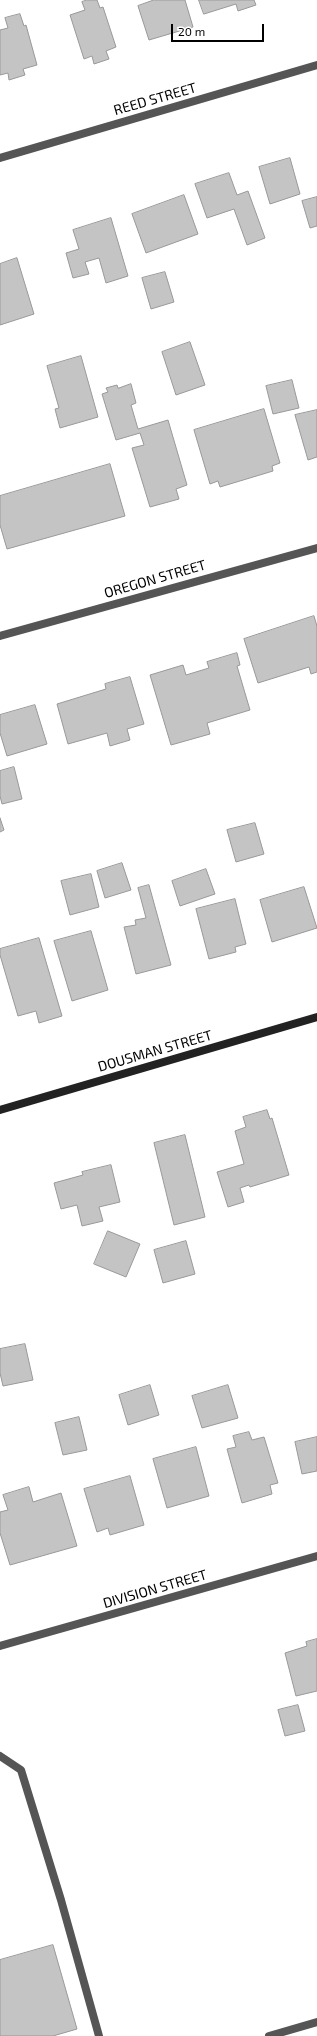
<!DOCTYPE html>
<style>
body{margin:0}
#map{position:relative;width:317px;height:2036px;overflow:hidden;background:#fff;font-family:"Exo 2",sans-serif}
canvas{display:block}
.scale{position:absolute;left:171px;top:24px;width:93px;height:18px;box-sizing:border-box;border:2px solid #000;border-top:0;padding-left:5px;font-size:12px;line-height:14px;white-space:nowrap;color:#000;-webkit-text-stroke:3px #fff;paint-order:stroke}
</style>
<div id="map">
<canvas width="317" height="2036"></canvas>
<div class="scale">20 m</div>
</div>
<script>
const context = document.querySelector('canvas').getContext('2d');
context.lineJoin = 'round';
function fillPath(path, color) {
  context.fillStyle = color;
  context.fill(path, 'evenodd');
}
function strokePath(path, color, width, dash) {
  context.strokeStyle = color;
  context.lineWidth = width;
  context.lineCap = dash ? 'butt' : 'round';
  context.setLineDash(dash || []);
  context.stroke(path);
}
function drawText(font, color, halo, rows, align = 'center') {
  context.font = font + ' "Exo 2",sans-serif';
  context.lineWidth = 4;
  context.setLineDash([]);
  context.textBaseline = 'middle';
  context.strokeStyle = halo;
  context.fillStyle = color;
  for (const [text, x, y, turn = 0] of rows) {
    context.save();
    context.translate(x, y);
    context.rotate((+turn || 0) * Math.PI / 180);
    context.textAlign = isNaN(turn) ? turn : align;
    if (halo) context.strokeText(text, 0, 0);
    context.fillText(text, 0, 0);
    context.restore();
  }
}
const building = new Path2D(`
 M87,0H97L100,8L103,7L116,47L106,51L109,59L94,64L92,56L84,59L70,15L85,10L82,2Z
 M154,0H185L193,27L149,40L138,6Z
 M199,0H254L256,5L238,11L236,4L204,14Z
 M20,14L24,26L26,25L37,65L23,69L25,75L9,80L8,73L0,75V30L8,28L5,18Z
 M290,158L300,194L270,204L259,167Z
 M229,173L237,195L248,191L265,238L247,245L234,209L207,218L195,184Z
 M184,195L198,234L146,253L132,214Z
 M317,197V226L310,228L302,201Z
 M111,218L128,276L106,283L99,258L85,262L89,274L73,278L66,253L79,249L73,230Z
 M17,258L34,314L0,325V264Z
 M165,272L174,302L151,309L142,278Z
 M190,342L205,385L176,395L162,352Z
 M81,356L98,417L60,428L55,409L59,408L47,366Z
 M292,380L299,408L273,414L266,386Z
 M131,384L136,403L131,405L138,429L168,420L187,485L176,489L179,499L150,507L132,448L144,445L140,433L116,440L102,394L108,392L106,388L117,385L118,388Z
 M264,409L280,463L272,466L273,471L220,487L218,481L210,484L194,430Z
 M317,410V457L308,460L295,415Z
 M110,464L125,516L7,549L0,525V496Z
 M314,616L317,626V672L311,674L309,667L258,683L244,639Z
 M237,653L240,665L237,666L250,710L207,723L210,734L171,745L150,675L183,665L186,675L209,668L207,662Z
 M130,677L144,724L127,729L130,740L110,746L107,733L68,744L57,704L106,689L105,684Z
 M35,705L47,744L7,756L0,733V715Z
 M14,767L22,799L2,804L0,796V771Z
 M0,818L4,830L0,832Z
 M255,823L264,854L236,862L227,830Z
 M122,863L131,890L105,898L97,871Z
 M206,869L215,894L180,906L172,881Z
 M91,874L99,907L70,915L61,881Z
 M149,885L171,965L136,974L124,927L136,925L135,920L146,918L138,888Z
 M304,887L317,928L272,942L260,900Z
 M235,899L246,944L235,947L236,952L209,959L196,909Z
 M91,931L108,990L72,1001L54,941Z
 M39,938L62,1016L39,1023L36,1011L18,1016L0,955V949Z
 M267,1110L270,1119L272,1118L289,1175L250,1187L249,1185L240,1188L244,1202L228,1207L217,1172L244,1164L235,1131L246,1127L243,1117Z
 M185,1135L205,1217L174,1225L154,1143Z
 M111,1165L120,1202L99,1207L103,1221L82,1226L77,1205L61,1209L54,1183L83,1175L82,1172Z
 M108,1231L140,1244L126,1277L94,1264Z
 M186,1241L195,1274L163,1283L154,1250Z
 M25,1344L33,1380L3,1386L0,1373V1349Z
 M150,1385L159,1415L128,1425L119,1395Z
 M228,1385L238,1418L202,1428L192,1396Z
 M79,1417L87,1450L63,1455L55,1423Z
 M249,1432L252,1440L264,1437L278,1483L270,1485L272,1494L242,1503L227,1449L236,1447L233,1436Z
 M317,1437V1471L302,1474L295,1442Z
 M196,1447L209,1496L167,1508L153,1459Z
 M130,1476L144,1525L110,1535L108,1528L97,1532L84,1489Z
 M29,1487L33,1502L61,1493L77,1546L10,1565L0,1533V1512L8,1510L3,1495Z
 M317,1639V1691L296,1696L285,1653L307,1646L306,1642Z
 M298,1705L305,1731L285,1736L278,1710Z
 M53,1945L77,2029L53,2036H0V1960Z`);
fillPath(building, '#c4c4c4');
strokePath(building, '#999', 1);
strokePath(new Path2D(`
 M0,1756L21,1770L61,1900L99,2036`), '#555', 8);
strokePath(new Path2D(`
 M0,158L317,65
 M0,636L317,548
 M0,1646L317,1556
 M269,2036L317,2022`), '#555', 8);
strokePath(new Path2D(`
 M0,1110L317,1017`), '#222', 8);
drawText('14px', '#000', '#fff', [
 ["REED STREET",155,99,-16],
 ["OREGON STREET",155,579,-16],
 ["DOUSMAN STREET",155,1051,-16],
 ["DIVISION STREET",155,1589,-16]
]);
</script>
